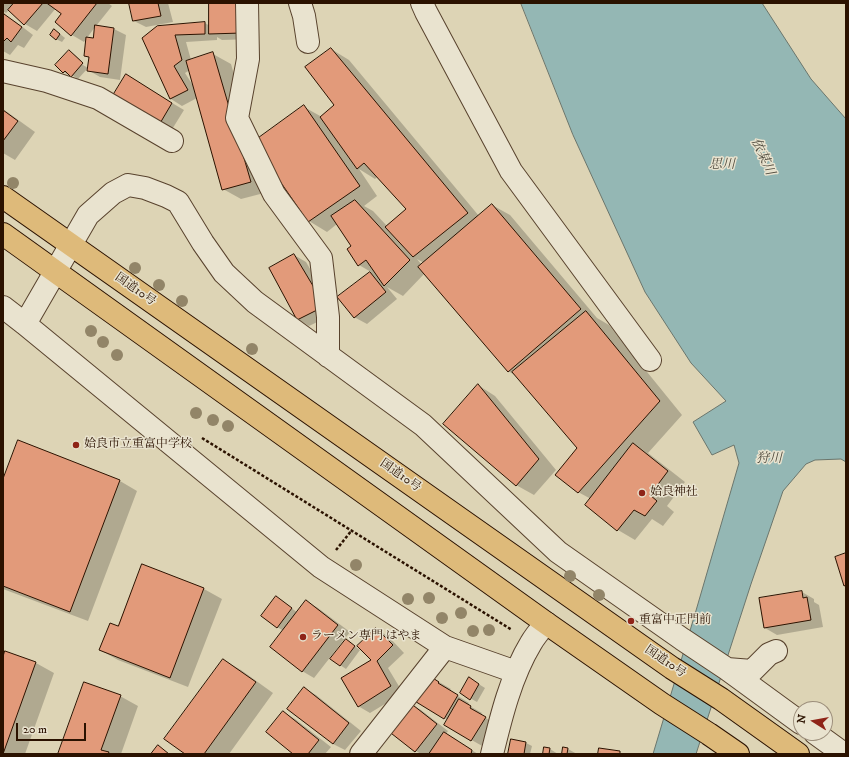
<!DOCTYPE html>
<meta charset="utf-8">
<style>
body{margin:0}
#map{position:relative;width:849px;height:757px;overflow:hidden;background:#ddd4b5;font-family:"IM FELL DW Pica",serif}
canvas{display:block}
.frame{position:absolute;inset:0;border:4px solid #2b1200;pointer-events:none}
.north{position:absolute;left:793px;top:701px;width:40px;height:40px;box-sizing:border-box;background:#e9e3cf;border:1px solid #9d8f7c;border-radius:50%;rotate:281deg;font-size:11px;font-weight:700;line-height:16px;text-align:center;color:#2b1200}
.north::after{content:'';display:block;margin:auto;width:14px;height:18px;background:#8f2418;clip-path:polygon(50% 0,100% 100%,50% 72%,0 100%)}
.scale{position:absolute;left:16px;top:723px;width:70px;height:18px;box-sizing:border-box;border:2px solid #2b1200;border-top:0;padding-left:5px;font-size:12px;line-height:14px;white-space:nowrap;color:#2b1200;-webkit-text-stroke:3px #e9e3cf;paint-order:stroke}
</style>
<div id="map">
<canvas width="849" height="757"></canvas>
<div class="frame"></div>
<div class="north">N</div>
<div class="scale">20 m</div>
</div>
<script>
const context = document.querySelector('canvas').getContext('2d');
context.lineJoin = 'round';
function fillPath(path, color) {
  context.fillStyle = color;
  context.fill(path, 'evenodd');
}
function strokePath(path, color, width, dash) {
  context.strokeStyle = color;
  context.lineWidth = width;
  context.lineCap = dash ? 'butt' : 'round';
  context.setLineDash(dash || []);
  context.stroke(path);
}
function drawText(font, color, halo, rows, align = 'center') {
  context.font = font + ' "IM FELL DW Pica","Noto Serif JP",serif';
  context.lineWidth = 3;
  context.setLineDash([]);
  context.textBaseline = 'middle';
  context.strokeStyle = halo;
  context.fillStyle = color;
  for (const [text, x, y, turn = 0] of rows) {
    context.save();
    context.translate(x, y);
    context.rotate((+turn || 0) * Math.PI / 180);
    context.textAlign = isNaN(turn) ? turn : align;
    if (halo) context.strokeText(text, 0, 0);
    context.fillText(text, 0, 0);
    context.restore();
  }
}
const water = new Path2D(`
 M521,3H762L811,79L846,119V462L841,459L815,460L806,464L783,491L751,584L696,754H653L695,614L739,463L734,445L712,455L693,422L726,401L691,363L645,292L573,135Z`);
fillPath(water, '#94b7b4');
strokePath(water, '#6a756c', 1);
fillPath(new Path2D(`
 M3,3H108L112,6L96,26L114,29L126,35L120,80L100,77L88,70L90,58L85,55L94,39L95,27L84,42L72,35L63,14L56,8L37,31L25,24L9,10L6,13L3,11Z
 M130,3H168L173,22L146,27L134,21Z
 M210,3L254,39L222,40L217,37V40L186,42L191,60L213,54L231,64L268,192L241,199L223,189L197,98L182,106L171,99L158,27L205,23L210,26ZM190,70L194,87L185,73Z
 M4,15L16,22L33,35L24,48L18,45L10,55L3,51V17Z
 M60,34L65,38L62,42L56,39Z
 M331,49L349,60L479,216L492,205L510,215L597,318L609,325L682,415L648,453L685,482L667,506L674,512L663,526L652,519L635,540L618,530L591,499L578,492L579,448L518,377L508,371L425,273L403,296L387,287L397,299L367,324L354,317L339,297L371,272L359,265L352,247L337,224L327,232L309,221L254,142L304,107L322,117L336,105ZM359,169L375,179L378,176L407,209L387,226L373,211L364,206L377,196ZM417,259L424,263L422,265Z
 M69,51L75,55L83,62L79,60L78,62L88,68L78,79L70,74L69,75L63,72Z
 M138,83L184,110L171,131L113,97Z
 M3,109L35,132L15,160L3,153Z
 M294,255L306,262L336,313L309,326L297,319Z
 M478,385L495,396L556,470L534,495L516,485Z
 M18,442L120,481L137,491L88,621L3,589V482Z
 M142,565L204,589L222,599L188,687L118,660L100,650L118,628Z
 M802,592L814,599V602L819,605L823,627L777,635L765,628Z
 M282,601L298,613L306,601L318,608L350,632L314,678L302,671L284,631L277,627Z
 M376,629L388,636L404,653L388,668L403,693L370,713L358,706L373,660Z
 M346,640L360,650L346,669L340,665Z
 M6,652L36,663L54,673L25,754H3V660Z
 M223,660L241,670L273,693L229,754H187Z
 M429,676L451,689L450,691L469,703L468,705L482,713L481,715L497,725L484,747L445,725L448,720L414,700Z
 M469,678L485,688L477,702L461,693Z
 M304,688L316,695L361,731L345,750L333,744Z
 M120,696L138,706L121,754H59Z
 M409,703L421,710L448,731L446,734L478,754H421L416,751L389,730Z
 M283,712L295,719L331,747L325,754H295Z
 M511,740L526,743L532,746L530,754H509Z
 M545,748L550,749L558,754H544Z
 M568,749L577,754H563Z`), '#0003');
const building = new Path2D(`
 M14,3H43L24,25L8,10Z
 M47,3H97L71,36L55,22L61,14Z
 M129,3H158L161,16L133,21Z
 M209,3H241L242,33L209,34Z
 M4,14L22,27L11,42L7,38L3,42V15Z
 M205,22V34L175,35L182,60L174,66L188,90L170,99L142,38L157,26Z
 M95,25L114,28L108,74L87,71L89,57L84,56L86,37L93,38Z
 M54,29L60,34L56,40L50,35Z
 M331,48L468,213L413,257L385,227L406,209L364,163L357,169L320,117L334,105L305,67Z
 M69,50L83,63L71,77L65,71L63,73L55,65Z
 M213,52L251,182L222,190L186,61Z
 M126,74L172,103L159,125L112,97Z
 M304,105L360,186L308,222L253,142Z
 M3,110L18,121L3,141Z
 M355,200L410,260L384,286L366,260L358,266L347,249L351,246L331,216Z
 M492,204L581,309L508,372L418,267Z
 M294,254L325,306L297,320L269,268Z
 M370,272L386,292L354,318L337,297Z
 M586,311L660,401L578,493L555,475L577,448L512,372Z
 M478,384L539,459L516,486L443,424Z
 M18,440L120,480L70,612L3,586V479Z
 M633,443L668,471L650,495L657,501L645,516L634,510L617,531L585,505Z
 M846,553V585L844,586L835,557Z
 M142,564L204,588L170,678L99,650L110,623L118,626Z
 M802,591L803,598L807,597L811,620L764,628L759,598Z
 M276,596L292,608L277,628L261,616Z
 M306,600L338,625L302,672L270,647Z
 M376,628L393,645L377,661L391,686L358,707L341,678L371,660L357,646Z
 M346,639L355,646L340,666L330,659Z
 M5,651L36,662L3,754V657Z
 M223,659L256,682L204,754H185L164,739Z
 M428,675L439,682L438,683L458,695L444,719L413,700Z
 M469,677L479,684L470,700L460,693Z
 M84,682L121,695L101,750L109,752L108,754H58Z
 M304,687L349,723L333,744L287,709Z
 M459,699L471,706L470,708L486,717L471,741L444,725Z
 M409,702L437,724L415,752L387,730Z
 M283,711L319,740L308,754H293L266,732Z
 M444,732L472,750L471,754H429Z
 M511,739L526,742L524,754H508Z
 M158,745L169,754H151Z
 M544,747L550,748L549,754H543Z
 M563,747L568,748L567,754H562Z
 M599,748L620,751V754H598Z`);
fillPath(building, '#e29a7a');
strokePath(building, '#2b1200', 1);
const minor = new Path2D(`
 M247,3L248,59L237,118L274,194L321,258L328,317V356
 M300,3L304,16L308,42
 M422,3L426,12L511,171L650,360
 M3,71L47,81L98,98L172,141
 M3,307L25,324L321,567L445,647L516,672
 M25,324L88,215L113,193L128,185L145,188L166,196L178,202L203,243L224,273L255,302L423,425L558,552L682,639L727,669L801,723
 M727,669L752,671L769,654L776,651
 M815,733L844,754
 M361,754L445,647
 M492,754C501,717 511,676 531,643C535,636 541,629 546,623`);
const highway = new Path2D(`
 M3,197L672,668L721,699L798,754
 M3,234L546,623L662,704L709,734L738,754`);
strokePath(minor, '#58422d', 24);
strokePath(highway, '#2b1200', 24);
strokePath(new Path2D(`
 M202,438L512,630
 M336,550L352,530`), '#2b1200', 2.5, [3, 2]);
strokePath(minor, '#e9e3cf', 22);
strokePath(highway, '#deba7a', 22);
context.fillStyle = '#928568';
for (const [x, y] of [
 [13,183],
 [135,268],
 [159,285],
 [182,301],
 [91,331],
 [103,342],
 [252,349],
 [117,355],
 [196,413],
 [213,420],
 [228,426],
 [356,565],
 [570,576],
 [599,595],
 [429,598],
 [408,599],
 [461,613],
 [442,618],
 [489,630],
 [473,631]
]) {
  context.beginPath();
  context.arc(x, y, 6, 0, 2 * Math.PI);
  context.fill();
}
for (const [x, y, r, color] of [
 [76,445,4,"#8f2418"],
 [642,493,4,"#8f2418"],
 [631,621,4,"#8f2418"],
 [303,637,4,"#8f2418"]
]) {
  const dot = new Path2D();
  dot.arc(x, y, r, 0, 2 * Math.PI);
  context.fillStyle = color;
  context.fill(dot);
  strokePath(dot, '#e9e3cf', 1.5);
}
drawText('12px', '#2b1200', '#e9e3cf', [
 ["国道10号",135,290,35],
 ["国道10号",400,476,35],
 ["国道10号",665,662,34]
]);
drawText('12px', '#2b1200', '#e9e3cf', [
 ["姶良市立重富中学校",84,445],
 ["姶良神社",650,493],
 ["重富中正門前",639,621],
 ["ラーメン専門 はやま",311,637]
], 'left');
drawText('italic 13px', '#504c3f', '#e9e3cf', [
 ["依某川",762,157,66],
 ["思川",722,165],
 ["狩川",769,459]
]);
</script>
